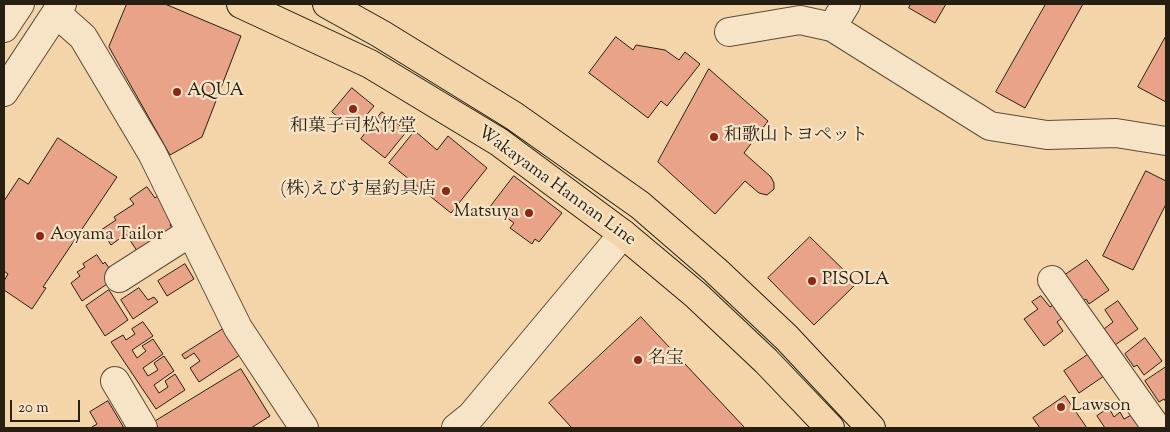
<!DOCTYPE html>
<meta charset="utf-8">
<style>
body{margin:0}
#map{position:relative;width:1170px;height:432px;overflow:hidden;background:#f3d5a9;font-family:"Sorts Mill Goudy",serif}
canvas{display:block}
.frame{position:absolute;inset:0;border:5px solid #281f13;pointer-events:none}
.scale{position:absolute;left:10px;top:400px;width:70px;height:22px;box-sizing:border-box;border:2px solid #281f13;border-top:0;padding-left:6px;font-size:15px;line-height:18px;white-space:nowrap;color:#281f13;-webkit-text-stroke:4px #f7e4c7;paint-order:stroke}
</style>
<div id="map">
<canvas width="1170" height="432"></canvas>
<div class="frame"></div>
<div class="scale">20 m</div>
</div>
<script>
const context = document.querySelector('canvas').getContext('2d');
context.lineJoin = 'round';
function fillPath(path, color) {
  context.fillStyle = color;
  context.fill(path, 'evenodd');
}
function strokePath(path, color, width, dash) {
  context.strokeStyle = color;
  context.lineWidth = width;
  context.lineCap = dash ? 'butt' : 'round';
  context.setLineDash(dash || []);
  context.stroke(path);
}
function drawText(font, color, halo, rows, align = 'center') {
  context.font = font + ' "Sorts Mill Goudy","Noto Serif JP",serif';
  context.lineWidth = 4.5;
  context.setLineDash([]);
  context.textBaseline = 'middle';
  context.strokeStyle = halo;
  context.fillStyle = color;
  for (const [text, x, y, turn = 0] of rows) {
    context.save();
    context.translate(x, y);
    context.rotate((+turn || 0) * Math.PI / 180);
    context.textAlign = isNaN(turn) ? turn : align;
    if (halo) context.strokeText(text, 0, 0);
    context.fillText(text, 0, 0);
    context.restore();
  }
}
const building = new Path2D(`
 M127,4H165L241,36L202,137L170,155L109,47Z
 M911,4H946L935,23L909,8Z
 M1046,4H1083L1025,108L996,92Z
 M1166,36V102L1138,87Z
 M616,37L633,50L636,45L665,50L679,60L685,52L700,64L667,106L661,101L648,118L589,73Z
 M709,69L768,121L744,153L771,177L774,183V189L767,195L759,193L745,181L715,214L658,162Z
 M352,88L374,106L354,130L332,112Z
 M382,112L407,131L385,158L361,139Z
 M415,131L437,150L448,136L487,168L451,213L389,163Z
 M58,138L117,177L43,287L46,288L32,309L4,290V281L8,274L4,271V201L19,178L28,184Z
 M1146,171L1166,181V204L1133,270L1103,256Z
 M514,176L562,213L539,242L535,239L532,244L510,228L514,223L491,206Z
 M147,187L155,198L160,194L177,220L170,225L176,234L141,257L126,234L111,245L101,230L116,220L114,217L134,204L130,199Z
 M810,237L857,283L814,325L768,278Z
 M97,255L103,264L105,262L111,271L105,275L110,282L82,301L71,283L80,276L77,272L85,267L83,264Z
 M1087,260L1109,290L1089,304L1086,299L1080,303L1062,277Z
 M185,264L194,279L167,296L158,281Z
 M139,288L148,300L154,297L158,302L133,319L121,300Z
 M109,290L128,320L105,336L86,306Z
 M1041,296L1050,307L1053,305L1062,318L1057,322L1063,331L1044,346L1024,319L1038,309L1032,302Z
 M1118,301L1138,329L1115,345L1104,329L1113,322L1105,310Z
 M641,317L745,428H572L549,403Z
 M143,322L153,336L132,350L137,358L146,351L142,346L153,339L163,354L143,368L148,376L158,370L154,363L164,356L174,371L154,385L159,393L168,387L165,381L175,374L185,390L156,409L111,342L123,335L126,340L135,334L132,329Z
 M223,329L240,355L199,382L190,368L200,361L194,353L185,359L182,355Z
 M1145,338L1162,361L1144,375L1137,365L1134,367L1125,354Z
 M1089,354L1104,376L1079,393L1064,371Z
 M1166,367V402L1164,399L1159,402L1145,381Z
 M241,369L270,416L251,428H158L154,422Z
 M1065,396L1087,428H1040L1033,418Z
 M108,401L124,428H93L92,427L97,424L90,412Z
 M1109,408L1114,417L1120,412L1124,419L1133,414L1142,428H1105L1097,416Z`);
fillPath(building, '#e8a389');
strokePath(building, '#281f13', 1);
const minor = new Path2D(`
 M56,13L83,37L152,153L238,328L304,428
 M832,27L846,4
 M4,28L20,4
 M729,32L800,20L832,27L990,126L1047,135L1116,133L1166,141
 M4,92L62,4
 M119,278L191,232
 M1052,280L1157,428
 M115,381L143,428
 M456,428L471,416L623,234`);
const major = new Path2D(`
 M241,4L370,64L499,142L623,234L696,295L766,361L830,428
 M327,4L381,34L514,116L640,205L715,270L787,338L871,428`);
strokePath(minor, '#5b4c38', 30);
strokePath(major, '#281f13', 30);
strokePath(minor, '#f7e4c7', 28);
strokePath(major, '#f3d5a9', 28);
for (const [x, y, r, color] of [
 [177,92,5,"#8f2418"],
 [353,109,5,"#8f2418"],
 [714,137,5,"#8f2418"],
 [446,191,5,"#8f2418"],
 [529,213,5,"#8f2418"],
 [40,236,5,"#8f2418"],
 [812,281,5,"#8f2418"],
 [638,360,5,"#8f2418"],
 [1061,407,5,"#8f2418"]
]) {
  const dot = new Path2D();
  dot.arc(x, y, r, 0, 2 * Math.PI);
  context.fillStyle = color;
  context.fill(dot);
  strokePath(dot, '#f7e4c7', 2);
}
drawText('18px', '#281f13', '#f7e4c7', [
 ["AQUA",187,92],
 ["和菓子司松竹堂",353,128,"center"],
 ["和歌山トヨペット",724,137],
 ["(株)えびす屋釣具店",436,191,"right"],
 ["Matsuya",519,213,"right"],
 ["Aoyama Tailor",50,236],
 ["PISOLA",822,281],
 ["名宝",648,360],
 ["Lawson",1071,407]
], 'left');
drawText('18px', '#281f13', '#f7e4c7', [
 ["Wakayama Hannan Line",556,187,36]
]);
</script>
